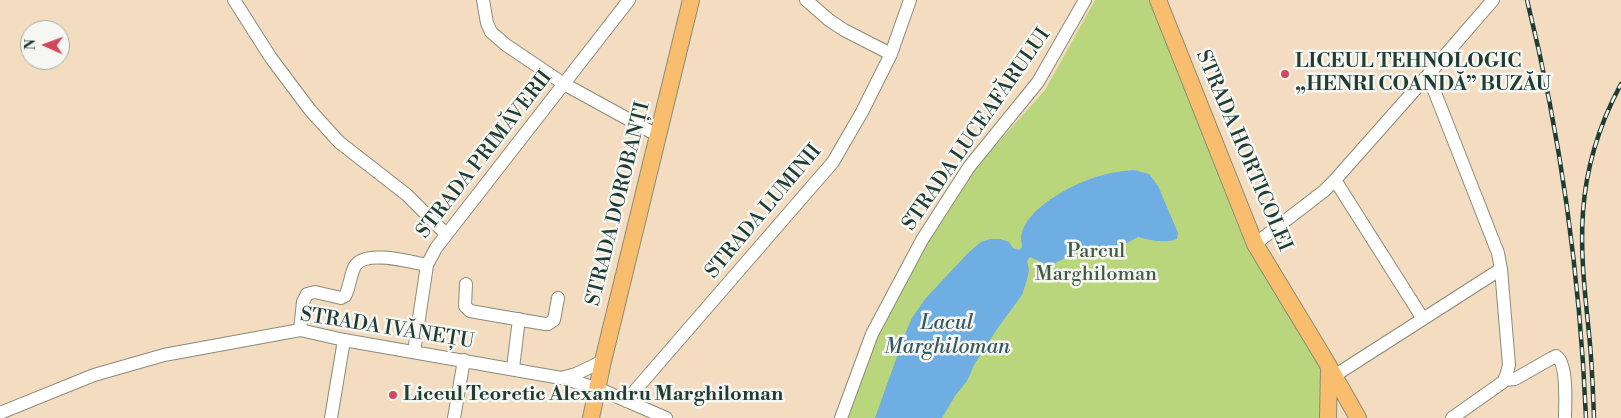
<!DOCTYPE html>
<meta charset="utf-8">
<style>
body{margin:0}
#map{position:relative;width:1621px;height:418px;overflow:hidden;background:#f3dcbf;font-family:"Libre Bodoni",serif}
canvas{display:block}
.north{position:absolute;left:20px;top:20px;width:50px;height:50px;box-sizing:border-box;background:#f6f6f2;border:1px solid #a0aca6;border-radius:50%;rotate:272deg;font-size:14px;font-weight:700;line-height:20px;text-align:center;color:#1f3d34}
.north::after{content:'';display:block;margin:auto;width:18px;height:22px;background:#d1495b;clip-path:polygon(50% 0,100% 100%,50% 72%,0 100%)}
</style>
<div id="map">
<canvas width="1621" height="418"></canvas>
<div class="north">N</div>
</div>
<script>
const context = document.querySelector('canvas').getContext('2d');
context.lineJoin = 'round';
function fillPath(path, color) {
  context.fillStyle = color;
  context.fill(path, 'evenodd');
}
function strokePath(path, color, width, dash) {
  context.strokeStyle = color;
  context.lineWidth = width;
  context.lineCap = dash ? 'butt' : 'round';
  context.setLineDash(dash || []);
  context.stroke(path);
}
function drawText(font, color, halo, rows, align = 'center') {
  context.font = font + ' "Libre Bodoni",serif';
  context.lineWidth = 5;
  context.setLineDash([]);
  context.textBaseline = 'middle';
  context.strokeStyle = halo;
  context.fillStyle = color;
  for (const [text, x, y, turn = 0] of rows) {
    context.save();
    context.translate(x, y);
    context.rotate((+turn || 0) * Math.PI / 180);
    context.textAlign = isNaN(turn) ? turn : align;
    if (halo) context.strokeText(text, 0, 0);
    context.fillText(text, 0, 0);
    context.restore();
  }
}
fillPath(new Path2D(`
 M1095,0H1151L1255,244L1324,358L1328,418H848L872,334L972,172L1045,90Z`), '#bad67c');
fillPath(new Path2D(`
 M1134,170L1149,174L1158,186L1178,233L1177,239C1165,244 1150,240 1138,237L1117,248L1091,249L1078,252L1053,264L1043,263L1030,257L1027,261L1029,270L1027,280L1022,295L997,329L974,365L967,381L955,396L942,418H875L905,334L912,318L925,299L969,252L981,242L990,239H1000L1009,242L1013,248L1019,250L1022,247C1022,242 1020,237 1022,232C1030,205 1078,181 1103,175C1113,172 1124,171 1134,170Z`), '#6faee2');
const minor = new Path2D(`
 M234,0L271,58L310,110L339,142L407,195L446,234
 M483,0L487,23L491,32L506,45L564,84L657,135
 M806,0L829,20L844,30L891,54
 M1428,75L1498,253L1501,269L1509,365L1506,376L1503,382L1452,418
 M1335,180L1423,319
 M1255,244L1324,191L1335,180L1428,75L1493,0
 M466,284L465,306L470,311L545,324H548L554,320L558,298
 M300,330L303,302L307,294L315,292L341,298L345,296C350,287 350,275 355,266C365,249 411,262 427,265
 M414,352L427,265L436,248L629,0
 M513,368L519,319
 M1334,376L1501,269
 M561,378L576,374L603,361
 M1504,380L1515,379L1552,358L1556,356C1568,363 1565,404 1565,418
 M626,401L833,162L862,112L891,54L910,0
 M0,413L94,375L164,355L300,330L344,340L561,378L597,388L666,418
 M331,418L344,340
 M454,418L464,360
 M841,418L872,334L922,240L969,167L1038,82L1085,0`);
const major = new Path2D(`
 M1158,0L1255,244L1324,358L1358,418
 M591,418L603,361L691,0
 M1328,418L1329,368`);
strokePath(minor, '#898c7a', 14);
strokePath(major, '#898c7a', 18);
strokePath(minor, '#fff', 12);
strokePath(major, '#f9be6d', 16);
const rail = new Path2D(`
 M1527,0C1561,137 1580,277 1586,418
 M1594,418C1593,390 1592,362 1589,334C1585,293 1580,253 1583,212C1586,167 1600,123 1621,84`);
strokePath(rail, '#1f3d34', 4.5);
strokePath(rail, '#f6f6f2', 2.5, [8]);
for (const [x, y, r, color] of [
 [1285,74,5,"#d1495b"],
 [393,395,5,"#d1495b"]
]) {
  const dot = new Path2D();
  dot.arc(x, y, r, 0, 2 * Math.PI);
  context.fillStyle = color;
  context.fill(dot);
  strokePath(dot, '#f6f6f2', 2);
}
drawText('bold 20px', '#1f3d34', '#f6f6f2', [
 ["LICEUL TEHNOLOGIC",1295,62],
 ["„HENRI COANDĂ” BUZĂU",1295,85],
 ["Liceul Teoretic Alexandru Marghiloman",403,395]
], 'left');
drawText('20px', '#1f3d34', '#f6f6f2', [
 ["STRADA LUCEAFĂRULUI",977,130,-55],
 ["STRADA HORTICOLEI",1243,151,67],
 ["STRADA PRIMĂVERII",485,155,-52],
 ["STRADA DOROBANȚI",619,204,-76],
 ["STRADA LUMINII",764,212,-50],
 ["STRADA IVĂNEȚU",387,329,9]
]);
drawText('20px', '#3e5c42', '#f6f6f2', [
 ["Parcul",1096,252],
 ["Marghiloman",1096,275]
]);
drawText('italic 21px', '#335960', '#f6f6f2', [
 ["Lacul",947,324],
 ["Marghiloman",947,348]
]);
</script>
